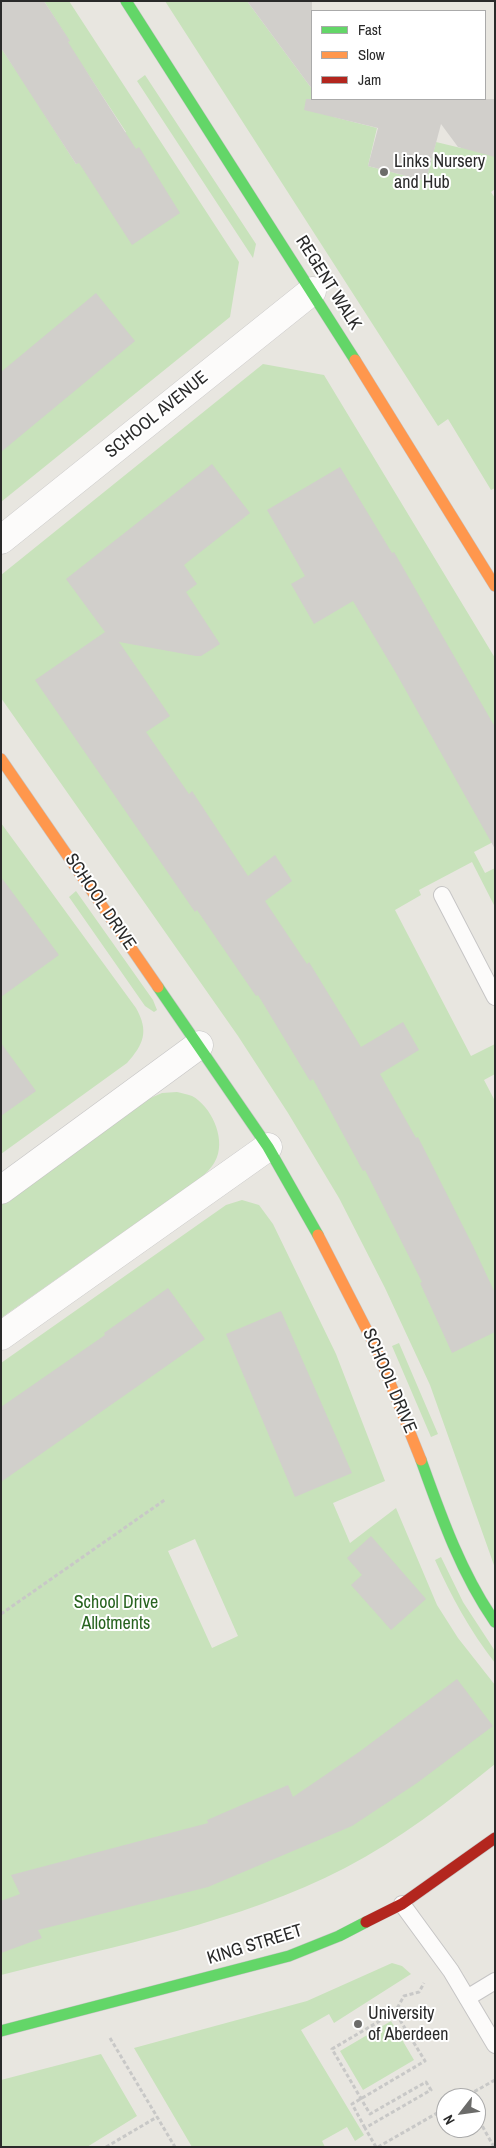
<!DOCTYPE html>
<style>
body{margin:0}
#map{position:relative;width:496px;height:2148px;overflow:hidden;background:#e8e6e0;font-family:"Archivo Narrow",sans-serif}
canvas{display:block}
.frame{position:absolute;inset:0;border:2px solid #2a2a2a;pointer-events:none}
.legend{position:absolute;left:311px;top:10px;width:175px;height:90px;box-sizing:border-box;background:#fff;border:1px solid #aaa;margin:0;padding:6px 9px;list-style:none;font-size:15px;color:#2a2a2a}
.legend li{display:flex;align-items:center;gap:10px;height:25px}
.legend b{width:25px;border:1px solid #aaa}
.north{position:absolute;left:436px;top:2088px;width:50px;height:50px;box-sizing:border-box;background:#fff;border:1px solid #aaa;border-radius:50%;rotate:240deg;font-size:14px;font-weight:700;line-height:20px;text-align:center;color:#2a2a2a}
.north::after{content:'';display:block;margin:auto;width:18px;height:22px;background:#6c6c6a;clip-path:polygon(50% 0,100% 100%,50% 72%,0 100%)}
</style>
<div id="map">
<canvas width="496" height="2148"></canvas>
<div class="frame"></div>
<ul class="legend">
<li><b style="height:6px;background:#63d668"></b>Fast</li>
<li><b style="height:6px;background:#ff974d"></b>Slow</li>
<li><b style="height:6px;background:#b3261e"></b>Jam</li>
</ul>
<div class="north">N</div>
</div>
<script>
const context = document.querySelector('canvas').getContext('2d');
context.lineJoin = 'round';
function fillPath(path, color) {
  context.fillStyle = color;
  context.fill(path, 'evenodd');
}
function strokePath(path, color, width, dash) {
  context.strokeStyle = color;
  context.lineWidth = width;
  context.lineCap = dash ? 'butt' : 'round';
  context.setLineDash(dash || []);
  context.stroke(path);
}
function drawText(font, color, halo, rows, align = 'center') {
  context.font = font + ' "Archivo Narrow",sans-serif';
  context.lineWidth = 4;
  context.setLineDash([]);
  context.textBaseline = 'middle';
  context.strokeStyle = halo;
  context.fillStyle = color;
  for (const [text, x, y, turn = 0] of rows) {
    context.save();
    context.translate(x, y);
    context.rotate((+turn || 0) * Math.PI / 180);
    context.textAlign = isNaN(turn) ? turn : align;
    if (halo) context.strokeText(text, 0, 0);
    context.fillText(text, 0, 0);
    context.restore();
  }
}
fillPath(new Path2D(`
 M44,1H69L239,262L230,317L1,502V48L20,76L69,41ZM84,68L126,132L76,164L35,99Z
 M165,1H247L312,89V99H320L334,117L377,128L368,166L426,181L436,142L461,148L480,133L495,153V189L491,192L495,198V488L491,490L448,419L438,426Z
 M145,75L256,244L253,258L137,81Z
 M263,364L324,375L495,658V841L474,852L485,873L495,868V907L472,862L419,890L421,895L395,910L471,1056L495,1044V1074L484,1080L495,1101V1568L430,1385L385,1288L339,1198L288,1113L238,1036L1,698V575Z
 M1,823L136,1008C149,1031 144,1044 127,1063L1,1154Z
 M76,891L153,1000L157,1010L154,1012L145,1006L69,897Z
 M177,1092C181,1093 187,1094 192,1096C211,1106 225,1137 217,1157C214,1165 209,1170 203,1176L1,1318V1205L146,1100L162,1093Z
 M242,1200L259,1205L273,1224L336,1354L385,1481L333,1503L350,1543L396,1508L437,1605L458,1638L495,1685V1764C448,1802 399,1840 345,1868C238,1923 118,1945 1,1975V1363L226,1205ZM195,1539L238,1636L212,1648L168,1551Z
 M399,1343L438,1434L431,1437L392,1346Z
 M441,1557L463,1602L495,1651V1663C470,1631 451,1596 435,1560Z
 M392,1963L402,1966L411,1974L334,2023L329,2014L301,2030L364,2135L355,2141L347,2127L322,2141L325,2147H192L134,2048L307,2001Z
 M391,2021L414,2060L363,2090L340,2051Z
 M101,2054L137,2116L87,2147H1V2080Z`), '#c8e2bb');
fillPath(new Path2D(`
 M1,1H44L70,41L68,42L136,149L139,147L180,213L132,245L79,163L76,164L1,48Z
 M247,1H312V89Z
 M306,99H495V157L458,147L441,124L426,181L368,166L378,128L304,110Z
 M96,293L135,341L1,452V372Z
 M212,464L250,513L184,565L197,584L186,592L220,644L201,656H196L119,642L170,716L146,732L189,794L192,791L248,876L275,855L292,881L265,901L307,964L309,962L361,1047L403,1022L419,1050L380,1074L416,1138L418,1137L473,1246L495,1293V1332L452,1353L420,1283L422,1282L395,1229L365,1170L363,1171L313,1079L310,1081L258,995L256,996L197,910L195,912L35,680L105,632L66,579Z
 M340,467L392,553L394,552L495,727V849L396,673L353,601L314,624L291,584L305,576L267,510Z
 M1,877L59,955L1,997Z
 M1,1043L36,1091L1,1116Z
 M168,1288L205,1339L1,1482V1407L105,1335L104,1333Z
 M281,1311L352,1473L295,1497L226,1334Z
 M371,1536L426,1599L391,1630L351,1585L362,1575L347,1558Z
 M457,1679L493,1726L417,1783L352,1826L208,1887L38,1930L42,1938L1,1953V1901L20,1894L11,1875L208,1823L207,1820L288,1785L293,1797L359,1752Z`), '#d1cfcb');
const lane = new Path2D(`
 M442,895L495,997
 M402,1904L451,1971L495,2045
 M467,1998L495,1981`);
const street = new Path2D(`
 M1,540L312,291
 M1,1190L199,1045
 M1,1336L268,1147`);
const fast = new Path2D(`
 M126,1L355,360
 M158,987L268,1147L318,1235
 M421,1460C441,1516 461,1573 495,1622
 M1,2031L289,1956L339,1936L366,1922`);
const slow = new Path2D(`
 M355,360L495,586
 M1,759L158,987
 M318,1235L376,1348L421,1460`);
const jam = new Path2D(`
 M366,1922L402,1904L495,1838`);
strokePath(lane, '#c6c5c5', 18);
strokePath(street, '#c6c5c5', 29);
strokePath(fast, '#c6c5c5', 12);
strokePath(slow, '#c6c5c5', 12);
strokePath(jam, '#c6c5c5', 12);
strokePath(new Path2D(`
 M1,1614L166,1499
 M110,2038L175,2147
 M463,2098L495,2080
 M476,2115L494,2147
 M365,2128L352,2104L425,2061L395,2012
 M106,2147L157,2117
 M376,2147L365,2128L431,2090L426,2082L370,2114L332,2049L395,2012L404,1996L419,1992L424,1983
 M378,2147L446,2108`), '#c8c8c7', 3, [4, 2.5]);
strokePath(lane, '#fcfbfa', 16);
strokePath(street, '#fcfbfa', 28);
strokePath(fast, '#63d668', 11);
strokePath(slow, '#ff974d', 11);
strokePath(jam, '#b3261e', 11);
for (const [x, y, r, color] of [
 [384,172,5,"#6c6c6a"],
 [358,2024,5,"#6c6c6a"]
]) {
  const dot = new Path2D();
  dot.arc(x, y, r, 0, 2 * Math.PI);
  context.fillStyle = color;
  context.fill(dot);
  strokePath(dot, '#fff', 2);
}
drawText('18px', '#2a2a2a', '#fff', [
 ["Links Nursery",394,162],
 ["and Hub",394,183],
 ["University",368,2014],
 ["of Aberdeen",368,2035]
], 'left');
drawText('18px', '#2a2a2a', '#fff', [
 ["REGENT WALK",328,283,58],
 ["SCHOOL AVENUE",157,415,-39],
 ["SCHOOL DRIVE",100,902,56],
 ["SCHOOL DRIVE",389,1381,67],
 ["KING STREET",255,1945,-17]
]);
drawText('18px', '#27631f', '#fff', [
 ["School Drive",116,1603],
 ["Allotments",116,1624]
]);
</script>
